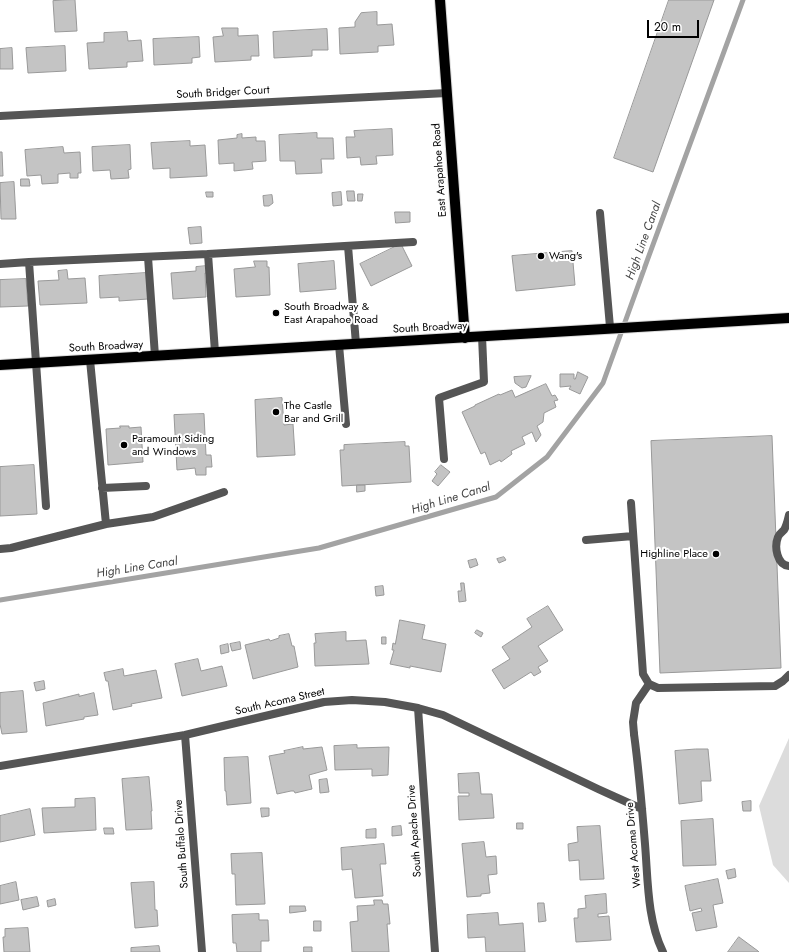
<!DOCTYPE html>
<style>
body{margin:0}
#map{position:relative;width:789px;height:952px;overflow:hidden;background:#fff;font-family:Jost,sans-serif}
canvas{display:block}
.scale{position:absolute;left:647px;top:20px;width:52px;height:18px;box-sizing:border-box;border:2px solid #000;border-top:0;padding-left:5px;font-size:12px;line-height:14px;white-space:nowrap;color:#000;-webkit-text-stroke:3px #fff;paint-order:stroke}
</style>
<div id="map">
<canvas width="789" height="952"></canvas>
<div class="scale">20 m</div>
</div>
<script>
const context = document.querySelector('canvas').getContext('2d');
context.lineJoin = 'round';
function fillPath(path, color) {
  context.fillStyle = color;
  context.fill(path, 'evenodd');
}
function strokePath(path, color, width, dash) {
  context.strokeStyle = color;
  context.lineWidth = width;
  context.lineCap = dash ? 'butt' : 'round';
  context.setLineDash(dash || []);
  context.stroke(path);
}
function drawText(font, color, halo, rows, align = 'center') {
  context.font = font + ' Jost,sans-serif';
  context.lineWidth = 4;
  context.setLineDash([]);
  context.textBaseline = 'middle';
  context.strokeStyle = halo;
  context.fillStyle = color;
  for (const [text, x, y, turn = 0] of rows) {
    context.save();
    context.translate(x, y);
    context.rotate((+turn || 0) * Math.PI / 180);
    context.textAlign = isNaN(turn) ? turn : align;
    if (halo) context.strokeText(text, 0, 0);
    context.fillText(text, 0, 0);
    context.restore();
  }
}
fillPath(new Path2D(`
 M789,738V883L773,865L759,806Z`), '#dcdcdc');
strokePath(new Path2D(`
 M0,600L319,548L496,497L547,457L603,383L647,261L743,0`), '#a3a3a3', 5);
const building = new Path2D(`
 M75,0L77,31L55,32L53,1Z
 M669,0H714L653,172L614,158Z
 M377,12V25L392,24L394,45L378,46V52L340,54L339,28L355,27V22L361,13Z
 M222,28H238V36L258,35L259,56H251V60L215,62L213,37L223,36Z
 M327,29L328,50H312V56L274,58L273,32Z
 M127,32L128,41L141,40L143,61L127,62V67L89,69L87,43L104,42V33Z
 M199,37L200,57L192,58V63L154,65L153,39Z
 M65,46L66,71L28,73L26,48Z
 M12,48L13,69H0V49Z
 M392,129L393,155L376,156L377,164L361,165L360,157L347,158L346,137H355L354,131Z
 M317,133V138H333L334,159H321L322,173L296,174L295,161H280L279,135Z
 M242,134V138L256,137V141H265L266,161L252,162L253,169L234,171V163L219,164L218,140L237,138V135Z
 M190,141V146L205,145L207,176L170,178V168L153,169L151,143Z
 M130,145L131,169L128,170L129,178L111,179L110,170L93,171L92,147Z
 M63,147L64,153L80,152L81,173H78V178H70V173L58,174V183L42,184L41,175L27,176L25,150Z
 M0,152H2L3,176H0Z
 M21,179H29L30,186H21Z
 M14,182L16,219H1L0,183Z
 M347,191H354L355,201H348Z
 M206,192H213V197H207Z
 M341,192L342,205L333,206L332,193Z
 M358,194H363L362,201H358Z
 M272,195L273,203L269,206H264L263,196Z
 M395,212H410V222L396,223Z
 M201,227L202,243L190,244L188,228Z
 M401,244L412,266L371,286L360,264Z
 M572,251L575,285L516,291L512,256Z
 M254,261H267V267H269L270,295L236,297L234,269L255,267Z
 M334,261L336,289L300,292L298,264Z
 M207,266L208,273H205L206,297L173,299L171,273L196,271V267Z
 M67,270L68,279L85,278L87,303L40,305L38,281L59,280L58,271Z
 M146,273L148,299L119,301V297L100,298L99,276Z
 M26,279L28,306L0,307V280Z
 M578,372L588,377L580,394L569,389L571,386L560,387V374H574V379H575Z
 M531,376L526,387L522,388L515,383L514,377Z
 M546,384L552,396L555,395L558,400L554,401L556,407L544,413L543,422L537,426L541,435L536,442L532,432L522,437L525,444L511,451L512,454L501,462L500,460L490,465L485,452L481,454L462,412L475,406V405L499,394L500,395L512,390L515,397Z
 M282,398L284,425L293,424L295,455L257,457L255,400Z
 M204,414L206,455H211L212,467H206V475H196L195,468L177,470L174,415Z
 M120,426H129V428L141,427L143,462L108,465L106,429L120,428Z
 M772,436L781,668L660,673L651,441Z
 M405,442V446H409L411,482L342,486L340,450H344V445Z
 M34,465L37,514L0,516V467Z
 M441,465L450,472L438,486L432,481L437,474L435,472Z
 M357,485H365V491L357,492Z
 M504,557L506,560L499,563L497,559Z
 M476,559L478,565L470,568L468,561Z
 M461,583H464L466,601L459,602L458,591H461Z
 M383,586L384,595L376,596L375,587Z
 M548,606L563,630L538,646L548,661L538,667L541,672L534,676L531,672L504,689L492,670L510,659L502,647L532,627L527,619Z
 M400,620L425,625L422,639L446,644L441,672L410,666V668L390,664L394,650H392L393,643L395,644Z
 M477,630L483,633L481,637L475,633Z
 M346,632V641L366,640L369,664L315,666L314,643H316L315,634Z
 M289,634L292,646H294L298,667L253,679L245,645L269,639L270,641L279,638V636Z
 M382,637H386V644H382Z
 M240,642L241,649L232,651L230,644Z
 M228,644L229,652L221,654L220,646Z
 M198,659L201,671L222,666L227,686L182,696L175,664Z
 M123,669L124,676L156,670L162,698L131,704L132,706L113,710L108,681H106L104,673Z
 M44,681L45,689L36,691L34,683Z
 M23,691L27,732L2,734L0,724V693Z
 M94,693L98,715L84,717V719L46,726L43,703L79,694V696Z
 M357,745V748L389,747L388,775L372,776V769L335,770L334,746Z
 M303,747V749L322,747L327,770L309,775L312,789L295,793L294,791H291L277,794L269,756L285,753L284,751Z
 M696,749H708L711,781H701L702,801L679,804L675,751Z
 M248,757L251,803L227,805L226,791H225L224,758Z
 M479,773L481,794H492L494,818L459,820L458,796H469V793H459L458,774Z
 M149,777L152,811H151L152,829L126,830L122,779Z
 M327,779L329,792L320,793L319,780Z
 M95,798L96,830L44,833L42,808L75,807V799Z
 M751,801V811H743L742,802Z
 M261,808H269V816L262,817Z
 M30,809L35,835L0,842V816Z
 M713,819L716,865L683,866L681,821Z
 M517,823H523V829H517Z
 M401,826L402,835L392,836V827Z
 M600,826L604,879L580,880L579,860L569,861L568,844L578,842L577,827Z
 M104,828H113L114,834H105Z
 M376,829V838H366V830Z
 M484,842L486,857L496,856L497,874L488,875L490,893L481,894V896L467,897L462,844Z
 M384,844L386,864H380L383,896L355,898L352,869L342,870L341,848Z
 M262,853L265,904L236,905L235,874H232L231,854Z
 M735,869L736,877L728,879L726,871Z
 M718,879L723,903L713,905L717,927L696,931L692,913L702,911L701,908L690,911L685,886Z
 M16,882L19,900L0,904V886Z
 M154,882L155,910H157L158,926L135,928L131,883Z
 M606,894L607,913L598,914V917L609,916L611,940L576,942L574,918H578V909L586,908L585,896Z
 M37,897L39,906L23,910L21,900Z
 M55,899L56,905L48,907L47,901Z
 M374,900H382L383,904H388L390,924H387L389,952H352L350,922L358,921L357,906L374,905Z
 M538,903H544L546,921L539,922Z
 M290,906H305L306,911L290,913Z
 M498,913L499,925L523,923L525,952H486L485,937L468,938L467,915Z
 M259,914V920H268L269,941H261V952H237L236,943H233L232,915Z
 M314,921H321V931H314Z
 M28,928L30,952H4L3,937H5V929Z
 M739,937L758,951L759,952H728Z
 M159,946L160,952H131V948Z
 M304,947H312V952H304Z`);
fillPath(building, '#c4c4c4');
strokePath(building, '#999', 1);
const primary = new Path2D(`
 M440,0L465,338
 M0,365L789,318`);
strokePath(primary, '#dbdbdb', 12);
strokePath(new Path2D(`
 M600,213L610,327
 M348,246L356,344
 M208,254L413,242
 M148,257L155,356
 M29,262L208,254L215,352
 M0,264L29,262L46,506
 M339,345L346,424
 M90,360L106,524
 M444,459L439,398L484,382L482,336
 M102,488L146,486
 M631,503L643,674L649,684L658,688L775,686L783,681L789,675
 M789,515C788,519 787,525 784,530C782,532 779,534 778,537C774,547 777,565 789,566
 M586,540L633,536
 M0,549L11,548L106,524L153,517L224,492
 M634,734L633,722L636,703L649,684`), '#555', 8);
strokePath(new Path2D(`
 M0,116L447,93
 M418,708L435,952
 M634,734C639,771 642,807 645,844C648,880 647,919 663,952
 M185,735L202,952
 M0,766L185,735L324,702L352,700L385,702L418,708L443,715L598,789L642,809`), '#555', 8);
strokePath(primary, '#000', 10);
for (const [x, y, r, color] of [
 [541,256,4,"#000"],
 [276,313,4,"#000"],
 [276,412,4,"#000"],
 [124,445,4,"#000"],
 [716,554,4,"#000"]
]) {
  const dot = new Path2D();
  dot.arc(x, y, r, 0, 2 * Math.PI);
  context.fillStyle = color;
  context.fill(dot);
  strokePath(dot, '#fff', 1.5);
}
drawText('11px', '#000', '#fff', [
 ["South Bridger Court",223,93,-3],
 ["East Arapahoe Road",440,170,-94],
 ["South Broadway",430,328,-3],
 ["South Broadway",106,347,-3],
 ["South Acoma Street",280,702,-13],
 ["South Apache Drive",415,831,-94],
 ["South Buffalo Drive",182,844,-94],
 ["West Acoma Drive",634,845,-95]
]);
drawText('11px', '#000', '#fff', [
 ["Wang's",549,256],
 ["South Broadway &",284,307],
 ["East Arapahoe Road",284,320],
 ["The Castle",284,406],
 ["Bar and Grill",284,419],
 ["Paramount Siding",132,439],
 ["and Windows",132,452],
 ["Highline Place",708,554,"right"]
], 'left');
drawText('italic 12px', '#444', '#fff', [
 ["High Line Canal",644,241,-70],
 ["High Line Canal",451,499,-17],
 ["High Line Canal",137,568,-9]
]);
</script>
